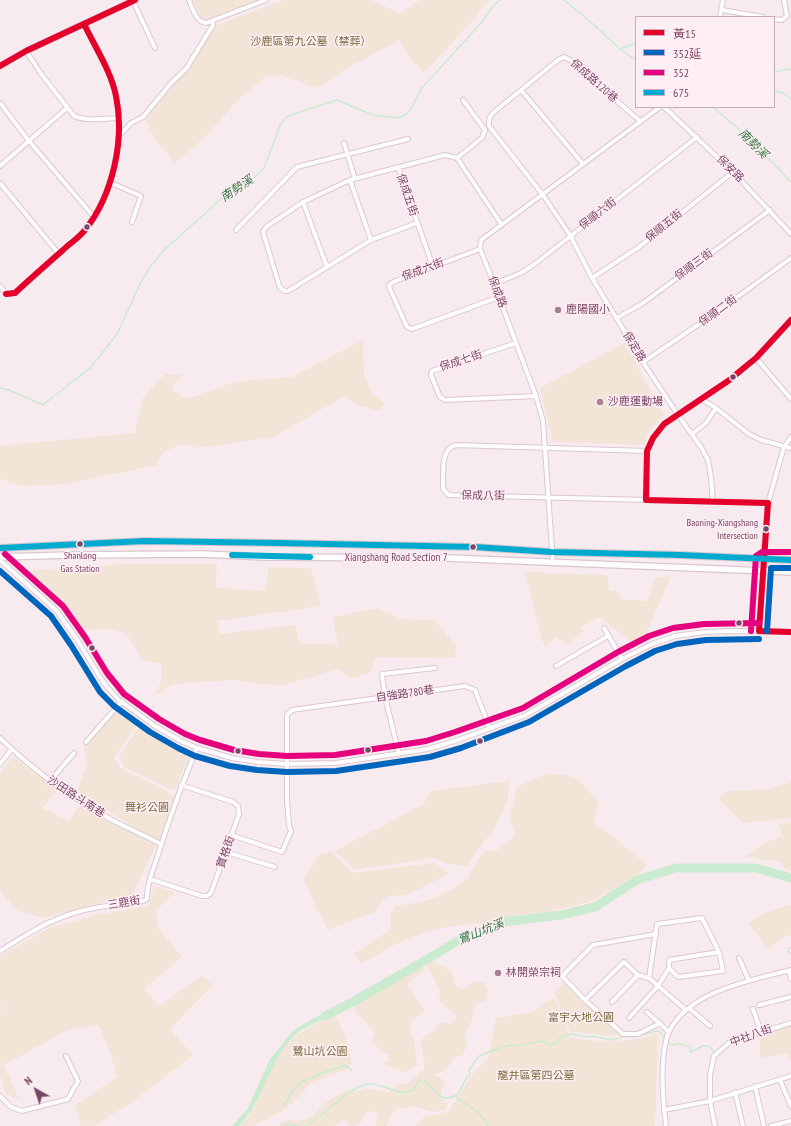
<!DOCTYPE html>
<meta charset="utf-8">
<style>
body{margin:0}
#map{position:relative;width:791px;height:1126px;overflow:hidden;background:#f8ebef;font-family:"PT Sans Narrow","Noto Sans TC",sans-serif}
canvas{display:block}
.legend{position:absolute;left:635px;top:16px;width:140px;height:92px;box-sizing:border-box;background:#ffeef4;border:1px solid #caabbb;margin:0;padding:5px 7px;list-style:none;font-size:12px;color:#7b4766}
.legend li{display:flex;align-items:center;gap:8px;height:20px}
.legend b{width:20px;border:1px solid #caabbb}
.north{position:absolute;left:16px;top:1070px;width:40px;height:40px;-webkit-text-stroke:3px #ffeef4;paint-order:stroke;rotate:320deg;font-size:11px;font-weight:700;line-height:16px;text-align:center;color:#7b4766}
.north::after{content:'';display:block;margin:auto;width:14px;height:18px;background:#7b4766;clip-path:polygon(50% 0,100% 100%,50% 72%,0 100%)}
</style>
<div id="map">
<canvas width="791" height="1126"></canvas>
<ul class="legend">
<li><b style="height:5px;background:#e4002b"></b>黃15</li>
<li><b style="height:5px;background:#0065bd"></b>352延</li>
<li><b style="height:5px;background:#e5007d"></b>352</li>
<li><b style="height:5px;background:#00a9ce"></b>675</li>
</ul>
<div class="north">N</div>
</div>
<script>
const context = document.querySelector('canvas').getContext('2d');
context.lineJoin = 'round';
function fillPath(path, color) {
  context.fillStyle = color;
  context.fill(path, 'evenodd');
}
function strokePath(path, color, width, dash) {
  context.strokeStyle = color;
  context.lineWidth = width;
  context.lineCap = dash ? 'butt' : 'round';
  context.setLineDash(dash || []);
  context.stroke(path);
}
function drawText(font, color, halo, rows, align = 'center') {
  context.font = font + ' "PT Sans Narrow","Noto Sans TC",sans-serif';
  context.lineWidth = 3;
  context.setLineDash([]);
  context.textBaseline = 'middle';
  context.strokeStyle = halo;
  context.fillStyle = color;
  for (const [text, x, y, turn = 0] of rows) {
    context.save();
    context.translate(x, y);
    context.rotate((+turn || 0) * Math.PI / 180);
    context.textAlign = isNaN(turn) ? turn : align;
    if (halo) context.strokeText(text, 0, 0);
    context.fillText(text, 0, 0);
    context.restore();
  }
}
fillPath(new Path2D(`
 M193,0H256L207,20L202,18Z
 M284,0H370L400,13L420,0H490L484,5L478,15L424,73L417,64L414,65L400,40L344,70L322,86L314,88L282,75L265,77L238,100L204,138L175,163L156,140L145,120L187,69L212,30L217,25Z
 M363,340L364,374L372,395L385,403L380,411L358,405L345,396L273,437L197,448L184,444L165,451L156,465L66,484L21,486L0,479V446L135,433L142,399L165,374L181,375L171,389L185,398L196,396L233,382L292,377Z
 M625,343L664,416L650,429L644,445L553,442L540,388Z
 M126,564H217L216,588L266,591L268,567L311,568L321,606L217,621L220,634L295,625L299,643L338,645L333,617L376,608L402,619L435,620L456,646L455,658L375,657L371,672L352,679L338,669L280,686L235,680L173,684L155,696L162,678L161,664L143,660L129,638L116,629L81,630L68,610L26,571Z
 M525,572L607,575L609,591H620L621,599L647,601L656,577L671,576L643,641L637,646L599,617L581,627L583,632L567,644L556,637L545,647L541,638Z
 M120,706L139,722L114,758L121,769L176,796L161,844L78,792L80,781L88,765L83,748Z
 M141,724L169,741L191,750L175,791L124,767L119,757Z
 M13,757L58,790L42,808L69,821L80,804L156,846L133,894L44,918L18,911L0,891V774Z
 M545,774C553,775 564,774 571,776C583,780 590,795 599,803L593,823L611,835L647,865L637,875L605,894L589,902L547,912L515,915L485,923L459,925L424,932L394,945L360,964L355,953L391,929V915L394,907L429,900L453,889L468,878L477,860L485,851H496L515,836L510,817L517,787Z
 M510,781L507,802L496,825L467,866L447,864L433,858L356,870L335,851L422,805L432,791Z
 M791,782V818L743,823L719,800L726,791L770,789Z
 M791,822V871L786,869L778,861L743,857L765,843L782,836L779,824Z
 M331,851L352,873L434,863L450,873L408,895L387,896L375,912L328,930L310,895L304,879L320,855Z
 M154,886L175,892L157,910L158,928L182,957L144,989L159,1006L202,976L213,985L170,1029L193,1055L132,1102L94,1126H81L75,1105L117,1077L111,1055L99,1025L68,1030L4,1065L19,1099L6,1095L0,1074V1010L2,1009L0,1005V956L49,928L100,914L149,906Z
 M791,905V935L785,937L768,949L761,939L748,924C760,913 776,909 791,905Z
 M432,961L451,971L456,987L462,990L473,981L484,983L488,992L486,1000L475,1005L473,1009L472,1020L466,1031L464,1036L468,1043L463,1055L455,1057L447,1069L434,1075L441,1078L445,1083L441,1089L442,1101L448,1104L445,1110L433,1112L414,1106L395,1109L386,1126H376L377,1113L368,1111C363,1120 360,1126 349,1126L345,1120L333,1126H278C283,1120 291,1119 298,1122L314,1115L325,1103L348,1089L359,1091L365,1088L389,1092L399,1083L407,1084L421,1071H424L425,1063L420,1041L426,1035L434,1032L440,1023H451L456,1019V1015L439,1001L440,990L427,967L426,963Z
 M422,966L425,970L407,984L424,1011L410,1023L412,1029L410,1032L414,1041L417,1065L406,1073L382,1064L389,1061L388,1054L379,1051L372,1038L375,1034L364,1019L358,1016L354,1005Z
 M564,981L621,1035H603L570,1032L554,992Z
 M555,998L570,1038L599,1041H625L658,1034L655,1126H414L423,1118L448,1112L475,1071L488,1059L496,1018L533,1012L545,1002Z
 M335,1015L345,1035L352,1063L347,1069L309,1084L302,1094L284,1110L256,1124L254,1126H241C253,1114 258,1098 264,1083C267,1075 271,1065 275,1057C289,1036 313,1025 335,1015Z
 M791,1025V1062L787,1053L761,1059L759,1036Z`), '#f2e4d6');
fillPath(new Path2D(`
 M335,1011C323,1022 304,1025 293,1037C268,1062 264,1101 239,1126H232L248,1108L270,1059L294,1030L314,1018L329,1012Z`), '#caebcf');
strokePath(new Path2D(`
 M564,0L592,23L620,49L636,60
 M620,49L636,43
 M774,72L791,69
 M774,91L783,93L791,99
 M713,107L749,138L791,182
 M0,388L9,390L43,405L91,367L117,334L139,286L150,267L164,250L229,192L253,179L264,168L281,123L288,116L337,100L373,115L397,118L403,116L410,111L421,89L482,22L493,6L500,0
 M630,1036L635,1037L656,1031L660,1032L665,1039
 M668,1042L671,1045L679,1044L690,1046V1052L703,1046H708L713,1051
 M425,1081L440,1096L445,1098C448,1098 452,1097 455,1096C463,1091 462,1080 470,1075L469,1070L479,1056L501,1047L511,1045L516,1046L541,1041L550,1045L556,1043L561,1037L571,1034L587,1037L591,1036L612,1040L625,1036
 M455,1096C467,1105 482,1112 488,1126
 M284,1105L298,1084L319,1074L346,1065L352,1071
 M285,1126L287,1124L297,1126
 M305,1126C323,1117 352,1084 370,1084C380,1084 395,1092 406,1093L414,1089L419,1080H422`), '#caebcf', 1.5);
strokePath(new Path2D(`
 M325,1016L347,1005L409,970L461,939L502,922L561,915L595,907L637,880L676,868H756L791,878`), '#caebcf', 9);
const minor = new Path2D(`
 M189,0C193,9 196,22 206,23L266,0
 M133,1L155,48
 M722,10L763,17
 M720,17L723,0
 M774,19L782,20L787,16L784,0
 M26,51L42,75L74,116C88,122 104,118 118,118
 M521,90L583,164
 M0,103L29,141L94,217
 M664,107L733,172L791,234
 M640,121L570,60L564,57L558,60L494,112C489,116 489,119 489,126L543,195L570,235L592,278L643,362L678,415L701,447L708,460L711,477L713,502
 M118,137L131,123L143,117L172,82L186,69L213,25L212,21
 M344,143L355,179
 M457,158L482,138L485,130L463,100
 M0,166L67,108
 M398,167L433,267
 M350,180L371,240
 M109,182L141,196L132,222
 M0,183L59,254
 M303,202L327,267
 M417,223L371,240L288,291H285L280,288L263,232L266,227L303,202L350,180L445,155L457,158L502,225
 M236,230L297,167L408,139
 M480,249L393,282L389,285L390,289L407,327L412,329L499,297
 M592,278L639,247L733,172
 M494,284L521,273L536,263L697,137
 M0,286L6,294L15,293L80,235C110,204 126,138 116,97C111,71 95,47 84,24
 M617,318L643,303L770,210
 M516,343L432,371L431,375L440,397L445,400L536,396
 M756,358L791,399
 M643,362L714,314L791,258
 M701,399L716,408L749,434L761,440L791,448
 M692,434L706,423L716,408
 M647,451L456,445C439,449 444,476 443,489L449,495L768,503
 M646,500L647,451L653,438L664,424L728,381L756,358L791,320
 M0,560L57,611L78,641L100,677L107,687L119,700L155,726L181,741L197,748L232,758L258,762L287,764L336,763L428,749L458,740L526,715L622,659L652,644L675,636L705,632L730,631L791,632
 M553,563L543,421L536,396L516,343L494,284L480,249L481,240L660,107
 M762,571L768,503L784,447L791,437
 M604,628L622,659
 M556,666L608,636
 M0,738C31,768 66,794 103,815C122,826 142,834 161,844
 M86,742L122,701
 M399,754L385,697L382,674L435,668
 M0,764L12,749
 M50,781L74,753
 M231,835L282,852L291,831L289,825L287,801V715L292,710L465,686L475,690L490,729
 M226,852L275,867
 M150,879L202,896H207L211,893L239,814L238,806L233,802L181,785
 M656,934L593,945L562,976L585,1000L623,1034H638L660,1023
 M791,950V951
 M0,951C24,936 47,921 74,913C96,906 120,904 143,901L147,899C147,883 154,867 159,852C170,816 183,782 197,748
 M739,958L749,981
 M669,968V960L719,952
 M789,971L791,979
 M649,978L657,924L702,918L719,952L723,971L678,977L669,968
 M585,1000L624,962L638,975L649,978L686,1010
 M612,1002L638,975
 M759,1005L791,997
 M689,1008L710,1026
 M753,1009L761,1032
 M647,1012L669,1032
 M629,1018L658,986L669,968
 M780,1080L791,1106
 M755,1086L764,1126
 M735,1092L743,1126
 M0,1096L11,1107L22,1111L68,1099L78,1081L66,1056
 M664,1110L710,1101L791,1076
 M666,1126C663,1101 659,1055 669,1032C688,991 752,980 791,970
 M715,1126L710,1101V1075L714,1056L730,1042L791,1023
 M771,1126L791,1121`);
const tertiary = new Path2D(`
 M0,66L26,51L135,0`);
const secondary = new Path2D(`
 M0,548L145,541L279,543L475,547L552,552L680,555L791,560
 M0,557L69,555L204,554L264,557L448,558L791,572`);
strokePath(minor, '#dbc8d2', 6);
strokePath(tertiary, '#dbc8d2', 7);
strokePath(secondary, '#dac6d0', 8);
strokePath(minor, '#fefcfd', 4);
strokePath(tertiary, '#fefcfd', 5);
strokePath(secondary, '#fefcfd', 5.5);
strokePath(new Path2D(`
 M0,66L26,51L135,0
 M6,294L15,293C31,278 47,264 63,250C70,243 79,238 85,230C113,195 125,140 116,96C111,71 95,47 84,24
 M646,500L647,451L653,438L664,424L728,381L756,358L791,320
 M646,500L768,503
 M759,631L768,503
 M759,631L791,632`), '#e4002b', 6);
strokePath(new Path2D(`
 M0,571L51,616L71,645L100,692L114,706L150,732L178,748L195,756L230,766L257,770L287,772L336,771L430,757L461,748L529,722L626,666L655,651L677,644L706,640L759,639
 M767,631L771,568H791`), '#0065bd', 6);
strokePath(new Path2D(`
 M5,554L63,606L85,637L107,673L124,694L159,719L185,734L200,740L234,750L259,754L287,756L335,755L426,741L455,732L523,708L618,652L649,636L673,628L704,624L759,623
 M751,631L756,556L762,552H791`), '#e5007d', 6);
strokePath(new Path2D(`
 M0,548L145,541L279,543L475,547L552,552L680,555L791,560
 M232,555L310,557`), '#00a9ce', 6);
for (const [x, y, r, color] of [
 [87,227,3.5,"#7b4766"],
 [558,310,4,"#a78096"],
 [733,377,3.5,"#7b4766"],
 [600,402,4,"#a78096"],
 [766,529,3.5,"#7b4766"],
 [80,544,3.5,"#7b4766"],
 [473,547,3.5,"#7b4766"],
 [739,623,3.5,"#7b4766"],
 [92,648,3.5,"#7b4766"],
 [480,741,3.5,"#7b4766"],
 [368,750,3.5,"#7b4766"],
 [238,751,3.5,"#7b4766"],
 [498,973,4,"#a78096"]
]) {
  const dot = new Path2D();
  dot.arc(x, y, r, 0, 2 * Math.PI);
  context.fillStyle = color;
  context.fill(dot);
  strokePath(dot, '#ffeef4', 1.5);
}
drawText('10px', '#7b4766', '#ffeef4', [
 ["Baoning-Xiangshang",758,523],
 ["Intersection",758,536],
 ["Shanlong",80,556,"center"],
 ["Gas Station",80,569,"center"]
], 'right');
drawText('11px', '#7b6c3b', '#ffeef4', [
 ["沙鹿區第九公墓（禁葬）",311,42],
 ["舞衫公園",147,808],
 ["富宇大地公園",581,1018],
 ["鷺山坑公園",320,1052],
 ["龍井區第四公墓",536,1076]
]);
drawText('11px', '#7b4766', '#ffeef4', [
 ["保成路120巷",594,81,41],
 ["保安路",730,169,44],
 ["保成五街",407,195,71],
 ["保順六街",598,214,-38],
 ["保順五街",664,226,-39],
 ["保順三街",694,265,-36],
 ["保成六街",423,270,-21],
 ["保成路",497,292,69],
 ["保順二街",718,311,-36],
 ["保定路",634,347,59],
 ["保成七街",461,361,-18],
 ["保成八街",483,496,1],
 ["Xiangshang Road Section 7",396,558],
 ["自強路780巷",405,694,-8],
 ["沙田路斗南巷",76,797,33],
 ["寶格街",226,852,-71],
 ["三鹿街",124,903,-9],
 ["中社八街",751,1036,-20]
]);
drawText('11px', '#7b4766', '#ffeef4', [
 ["鹿陽國小",566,310],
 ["沙鹿運動場",608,402],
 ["林開榮宗祠",506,973]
], 'left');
drawText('italic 12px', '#367a45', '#ffeef4', [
 ["南勢溪",753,144,45],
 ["南勢溪",237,189,-34],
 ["鷺山坑溪",481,932,-22]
]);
</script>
